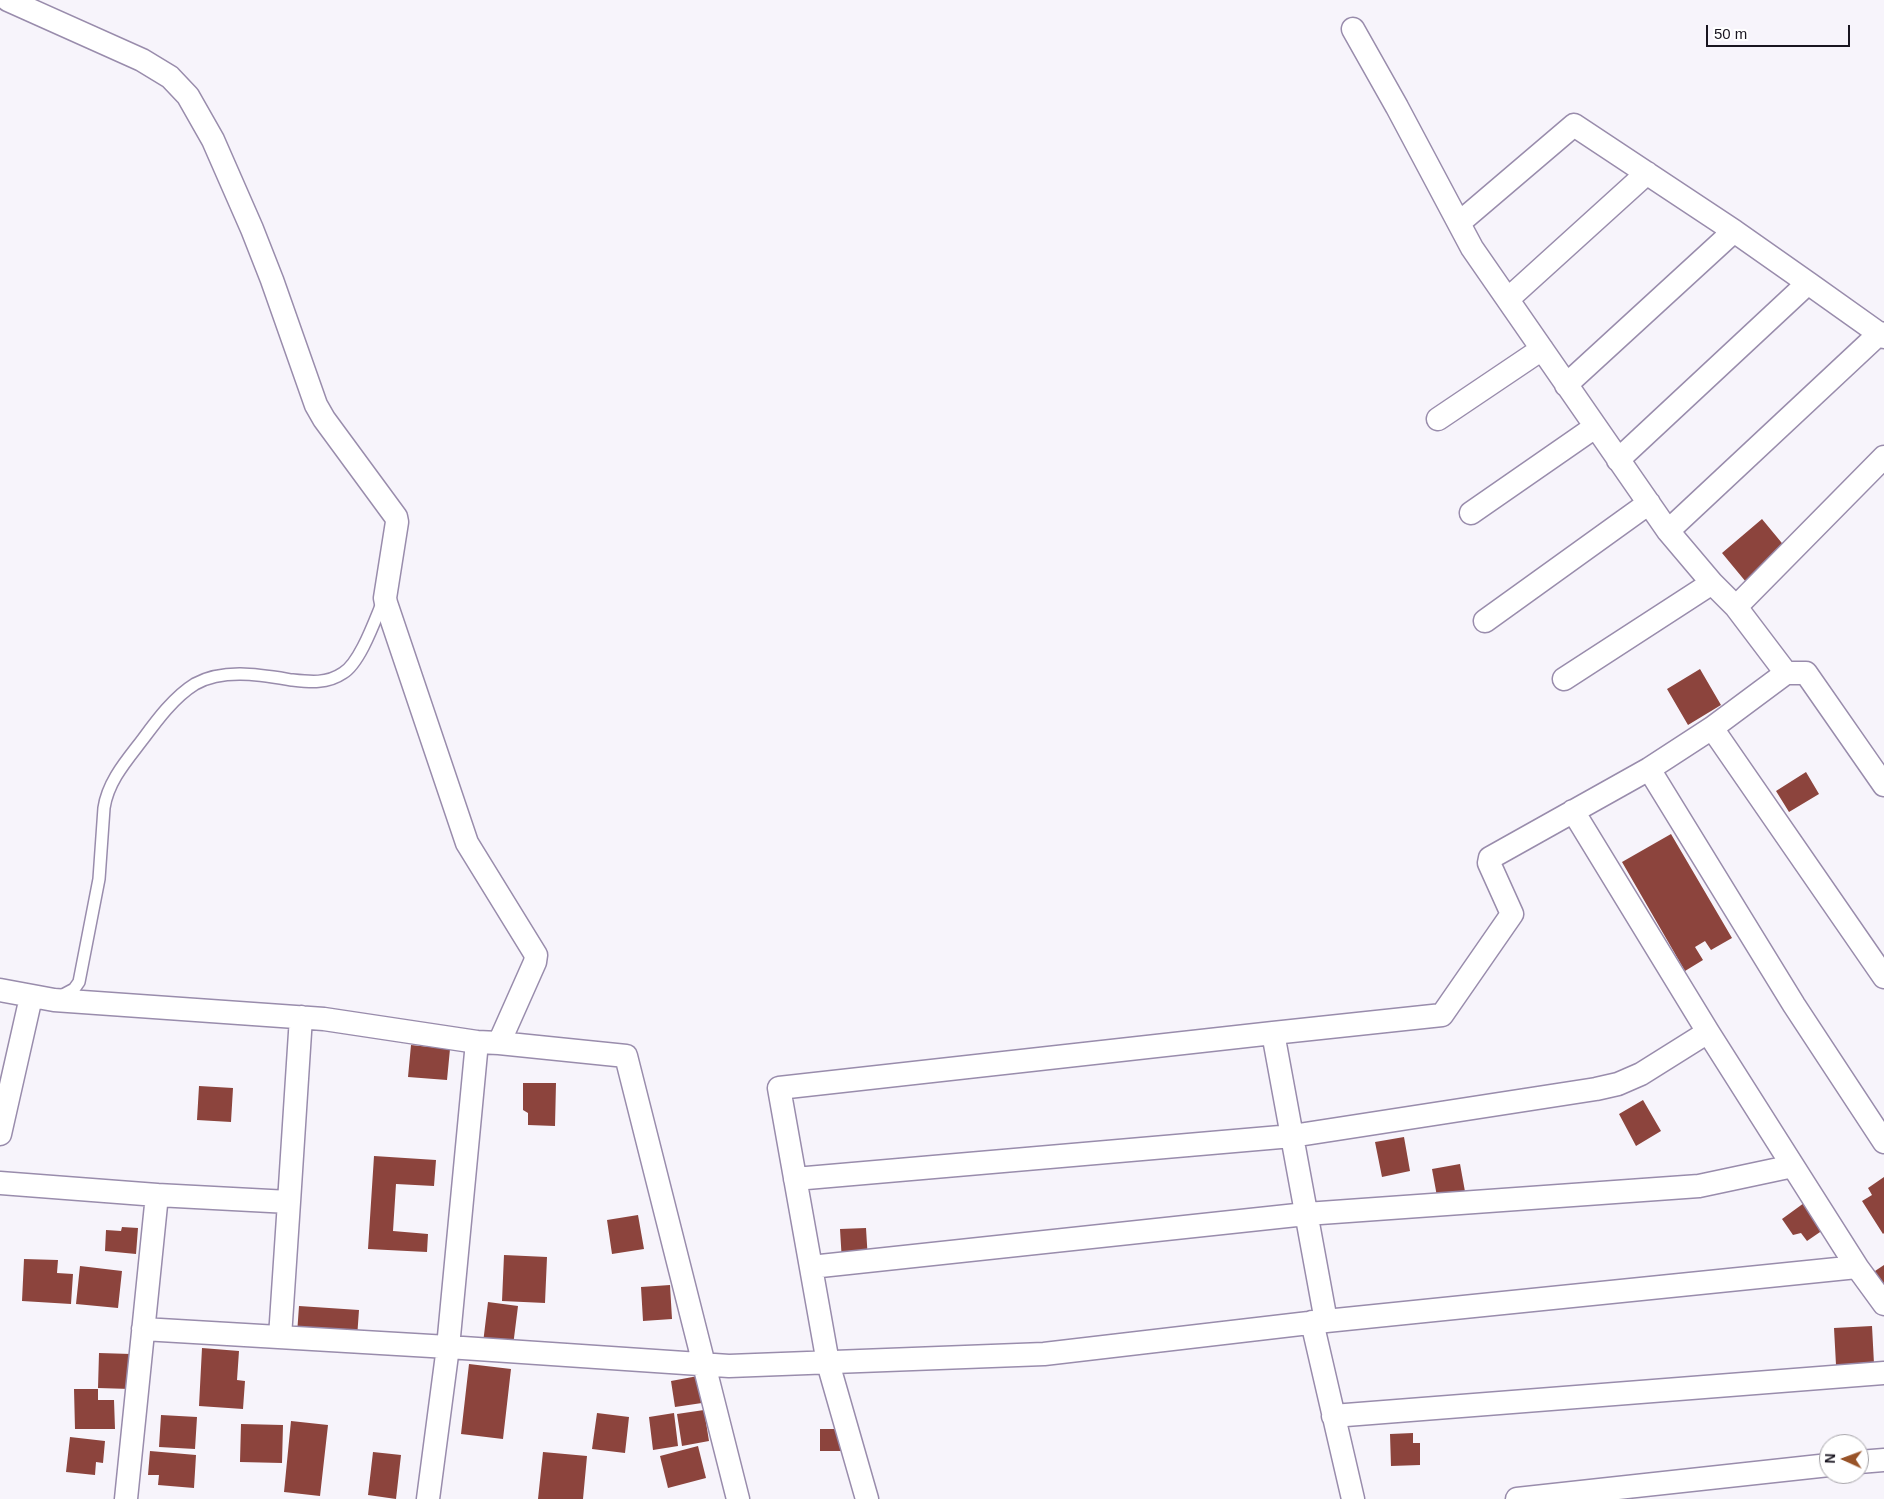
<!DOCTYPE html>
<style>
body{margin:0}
#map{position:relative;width:1884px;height:1499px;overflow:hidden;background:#f7f4fb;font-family:Arial,sans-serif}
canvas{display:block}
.north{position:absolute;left:1819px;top:1434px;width:50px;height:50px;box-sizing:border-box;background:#fff;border:1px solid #a3a1a6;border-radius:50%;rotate:272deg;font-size:14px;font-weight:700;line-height:20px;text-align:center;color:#191520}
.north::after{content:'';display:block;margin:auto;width:18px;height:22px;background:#985328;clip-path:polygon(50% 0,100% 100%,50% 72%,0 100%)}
.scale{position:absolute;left:1706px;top:25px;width:144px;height:22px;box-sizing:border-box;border:2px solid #191520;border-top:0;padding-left:6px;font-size:15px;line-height:18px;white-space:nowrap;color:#191520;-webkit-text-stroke:4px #fff;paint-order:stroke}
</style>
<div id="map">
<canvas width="1884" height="1499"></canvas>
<div class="north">N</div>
<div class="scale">50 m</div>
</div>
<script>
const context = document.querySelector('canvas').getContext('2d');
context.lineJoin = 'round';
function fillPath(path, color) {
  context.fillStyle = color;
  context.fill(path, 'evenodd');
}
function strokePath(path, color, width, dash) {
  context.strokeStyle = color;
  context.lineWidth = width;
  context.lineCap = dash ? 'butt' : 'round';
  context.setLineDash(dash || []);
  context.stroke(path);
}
fillPath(new Path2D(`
 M1762,519L1786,548L1746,582L1722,553Z
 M1700,669L1721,705L1688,725L1667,689Z
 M1806,772L1819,794L1789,812L1776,791Z
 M1671,834L1732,938L1711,950L1705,941L1695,947L1703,960L1685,971L1622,862Z
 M411,1045L450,1049L447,1080L408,1077Z
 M523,1083H556L555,1126L528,1125V1113L523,1110Z
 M199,1086L233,1088L231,1122L197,1120Z
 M1643,1100L1661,1131L1636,1146L1619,1114Z
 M1404,1137L1410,1171L1382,1177L1375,1142Z
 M374,1156L436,1160L434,1186L396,1184L393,1231L428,1234L427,1252L368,1249Z
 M1460,1164L1466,1197L1438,1202L1432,1169Z
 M1884,1177V1233L1883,1234L1862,1201L1872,1195L1868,1188Z
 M1804,1203L1823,1230L1807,1241L1801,1233L1793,1235L1782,1219Z
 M638,1215L644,1249L612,1254L607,1220Z
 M122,1227L138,1228L136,1254L105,1251L106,1230L121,1231Z
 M866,1228L868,1261L842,1262L840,1229Z
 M504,1255L547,1257L545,1303L502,1301Z
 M24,1259L58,1260L57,1273L73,1274L71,1304L22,1301Z
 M1884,1265V1292L1872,1273Z
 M80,1266L122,1271L118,1308L76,1304Z
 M670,1285L672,1319L643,1321L641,1287Z
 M488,1302L518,1306L513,1346L483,1343Z
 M299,1306L359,1310L357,1338L297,1334Z
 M1872,1326L1874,1364L1836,1365L1834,1328Z
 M202,1348L239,1351L237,1380L245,1381L243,1409L199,1406Z
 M99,1353L131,1354L130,1389L98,1388Z
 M469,1364L511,1369L503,1439L461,1434Z
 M698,1376L702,1403L675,1407L671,1381Z
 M74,1389H98V1400H114L115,1429H75Z
 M704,1410L709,1441L682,1446L677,1414Z
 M597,1413L629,1417L625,1453L592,1449Z
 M674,1413L678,1446L653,1450L649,1417Z
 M161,1415L197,1417L195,1449L159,1447Z
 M291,1421L328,1425L320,1496L284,1492Z
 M241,1424L283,1425L282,1463L240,1462Z
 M820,1429H845V1451H820Z
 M1413,1433V1443H1420V1465L1391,1466L1390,1434Z
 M70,1437L105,1441L103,1463L96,1462L95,1475L66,1472Z
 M698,1446L706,1478L668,1488L660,1456Z
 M150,1451L196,1455L194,1488L158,1485L159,1475H148Z
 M373,1452L401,1455L396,1499L368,1495Z
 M543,1452L587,1456L583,1499H538Z`), '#8c443d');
const lane = new Path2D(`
 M59,997L74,989L79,982L99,879L104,808C108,781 127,760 143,739C157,720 174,697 195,684C224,668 261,675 292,680C310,682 327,684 343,673C360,663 375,620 383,601`);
const street = new Path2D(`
 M8,0L142,60L170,77L188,96L213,140L252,229L272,280L316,405L324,419L396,517L397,522L385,598L386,603L467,843L536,955L535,962L499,1043
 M1353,29L1397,107L1472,248L1668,531L1712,583L1736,607L1786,673H1806L1884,785
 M1459,223L1574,125L1734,231L1808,283
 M1508,299L1647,173
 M1566,385L1734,231
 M1438,419L1542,349
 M1618,460L1808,283L1884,337
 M1471,513L1595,427
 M1668,531L1880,333
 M1736,607L1884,457
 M1485,621L1649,503
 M1564,679L1712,583
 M1712,728L1884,977
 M1649,769L1794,1005L1884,1142
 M1573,811L1708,1032L1857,1267
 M0,990L54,1000L324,1019L477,1042L499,1043L626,1056L738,1499
 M1273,1033L1442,1015L1512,914L1489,863L1490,858L1649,769L1712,728L1786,673
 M0,1134L31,997
 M795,1179L1292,1136L1596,1089L1618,1084L1641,1074L1708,1032
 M0,1183L157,1195L289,1202L301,1017
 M811,1267L1306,1214L1699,1186L1793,1166
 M1312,1322L1353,1499
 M143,1329L448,1347L729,1366L1044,1354L1326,1321L1857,1267L1884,1304
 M280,1337L289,1202
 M1333,1416L1884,1373
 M1859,1462L1884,1460
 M126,1499L157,1195
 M428,1499L448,1347L477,1042
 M867,1499L828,1363L779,1088L1273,1033L1326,1321
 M1517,1499L1829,1465`);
strokePath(lane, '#998cac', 14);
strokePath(street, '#998cac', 25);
strokePath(lane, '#fff', 11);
strokePath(street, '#fff', 22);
</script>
